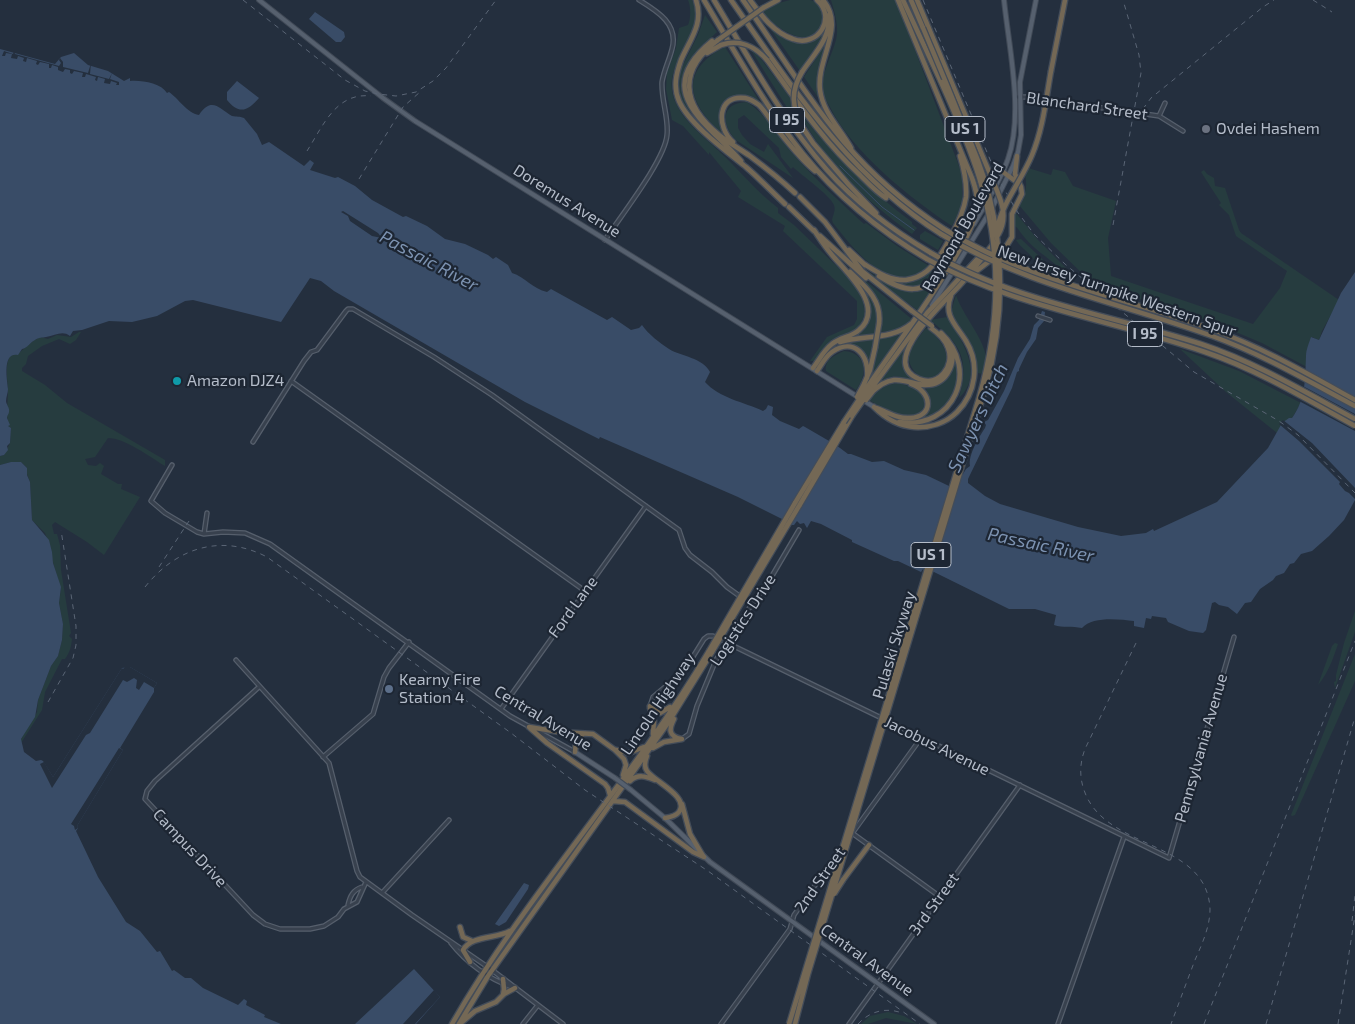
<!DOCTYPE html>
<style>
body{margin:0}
canvas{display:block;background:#242f3e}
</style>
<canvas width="1355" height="1024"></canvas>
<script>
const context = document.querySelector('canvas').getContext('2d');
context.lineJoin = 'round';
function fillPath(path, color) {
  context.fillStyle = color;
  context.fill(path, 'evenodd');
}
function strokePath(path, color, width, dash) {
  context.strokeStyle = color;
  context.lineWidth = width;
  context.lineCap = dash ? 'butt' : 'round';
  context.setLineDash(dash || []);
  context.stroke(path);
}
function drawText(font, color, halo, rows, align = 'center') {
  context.font = font + ' "Exo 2",sans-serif';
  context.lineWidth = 4.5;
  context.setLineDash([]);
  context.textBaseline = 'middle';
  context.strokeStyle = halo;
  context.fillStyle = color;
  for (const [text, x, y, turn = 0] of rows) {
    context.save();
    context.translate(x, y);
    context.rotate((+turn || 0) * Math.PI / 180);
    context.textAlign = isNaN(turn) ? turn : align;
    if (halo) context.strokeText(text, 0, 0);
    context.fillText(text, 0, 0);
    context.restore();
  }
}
fillPath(new Path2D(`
 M688,0H692C708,29 667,59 672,90C673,100 679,110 685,118C695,131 711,143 723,155C742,173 757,192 778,208V213L794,225L847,276L857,289L863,302L865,314L860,325L853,332L831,340L814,361H810L827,337L854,325L857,319V301L783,231L785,226L738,197L741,191L709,152V155L683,126L672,120L666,89L667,73L676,48L679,28L688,25C691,18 691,7 688,0Z
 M790,0C797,0 804,0 810,0C833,4 825,56 783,30C775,25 768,19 763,11L779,3Z
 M831,0H896L962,174V205L952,226C911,199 852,152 830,107C828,103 824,98 823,93C819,74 835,52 837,34C838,23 834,10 831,0Z
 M705,15L717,32C699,49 673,72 684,99C686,104 689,109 692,113L688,112L680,97L679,85L680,71L698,35Z
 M767,24C790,43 808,56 828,25L824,36L800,71Z
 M828,40L819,78L822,103L804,77Z
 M725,47L763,107C750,97 739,89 727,105C718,116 719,121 722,134C705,118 683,93 698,69C705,59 714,52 725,47Z
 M751,50L761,59L791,99L793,111L801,130Z
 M747,102C767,115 777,136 793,154C815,179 840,202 864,224L866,223L897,246L929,266C890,299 855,250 833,223L832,220C833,215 836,210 834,205C830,195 801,175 793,167L791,169L781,157L779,148L744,115L738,119V128L742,135L750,144L764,152L768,144L793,178L736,140C721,124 720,103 747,102Z
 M799,112C833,153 868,190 912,222V224L917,228L912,234C868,203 823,160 799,112Z
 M1028,168L1051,175L1053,169L1065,172L1073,186L1116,201L1108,238L1111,276L1253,324L1280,288L1287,271L1236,236L1229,215L1219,205L1221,203L1201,172L1204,170L1207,174L1214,178L1215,186L1225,188L1239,230L1241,233L1339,300L1322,331L1319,340L1312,337L1306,355L1307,367L1262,343L1212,322L1093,284L1051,243L1019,205C1025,194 1028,187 1025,175Z
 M1015,212L1038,240L1077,279L1056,269V265C1047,257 1034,249 1025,238C1021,234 1019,229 1015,226Z
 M925,231L943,241L938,250L920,239V235Z
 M1021,239L1058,274L1037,267C1035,255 1022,250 1016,240Z
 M933,268L941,272C926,286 918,289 898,283L911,281Z
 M867,270C884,282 912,303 932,285L934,287L920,312L883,285Z
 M854,271L914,321L897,330L880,332L882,311L877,298L852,272Z
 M863,290C879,304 877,315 875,334L851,338L849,337C874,331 871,309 863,290Z
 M956,295C962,314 985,340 986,358C986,363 984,369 983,374L978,373L972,347L951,312Z
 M947,317C962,341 985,374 959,398C970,359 961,344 930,320Z
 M926,328C974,363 924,396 911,366C909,362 908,359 909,355C911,345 920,336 926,328Z
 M79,332H81L76,340L70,344L59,339L42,346L28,356L26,364L22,368V371L45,385L67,403L165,460V466C150,457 125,438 108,438L95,457L85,459L88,465L96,466L100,463L104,466L101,474L118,484H122L121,489L140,497L104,555L87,542L55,522L52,525L54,534H57L60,545L61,570L71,633L69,636L72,639C71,647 70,652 65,659H62L45,692L42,710L21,743V739L37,712L38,700L43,687L51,666L58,656L62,640L63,624L59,603L61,589L52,559L51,548L45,533L32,520L30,482L27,474V468L21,462H11L0,465V456L4,455L10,443L11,428L8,426C9,422 7,419 7,415C7,407 8,399 8,391C8,379 4,368 10,356L19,353L33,341L40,337L48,339L57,335L71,337Z
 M901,335L872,376L879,339Z
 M874,339L869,362L866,354L855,345L839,347L838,345Z
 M908,343C902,358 905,367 914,380L895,376L882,380Z
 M1180,349L1239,371L1301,403L1292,418L1283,423L1277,433L1226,392Z
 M844,351C867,353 868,374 856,390L826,371C824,360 835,355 844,351Z
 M956,359C957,366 959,376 958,383C954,401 939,415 921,419C931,410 931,400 926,389C948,382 950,381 956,359Z
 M898,383C904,385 915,387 920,391C930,400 923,417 910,417C896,417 881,407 869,400C878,390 884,385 898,383Z
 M1355,611V632L1335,688L1334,682L1336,681V675L1344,643Z
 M1335,643L1338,644C1333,659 1328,673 1318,685L1332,646Z
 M1355,654V681L1295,815L1292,816L1291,815Z
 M888,1012L904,1016L917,1024L886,1018L868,1024H861L870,1016Z`), '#263c3f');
fillPath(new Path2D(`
 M315,12L344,32L345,37L341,42H336L309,19Z
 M0,49L55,64L61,57L74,53L88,65L108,71L124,81L130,78V81C141,80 161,83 167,93L169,92C178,98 187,113 199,115C212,96 219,109 232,116C237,117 239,116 244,118L257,134L262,145L269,142L304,166L310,160L314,163L310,170L335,178L338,177L355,186L372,200L403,217L406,216L427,226L445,239L465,244L488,255L493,259L496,257L508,265L512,273C525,277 533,289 547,292L551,289L607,320L612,317L631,330L639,328L642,325C647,333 661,344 669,349C682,357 702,357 710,372L705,382C719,398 744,402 763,411L766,409L768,405L773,407L772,415L780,421L799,429L803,426L805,427L836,445L848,454H851L872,462L884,461L904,470L926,475L949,486L963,474L966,469L970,466C968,455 979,437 985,428L986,425L984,422L988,420L1004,391L1018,358L1030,339L1034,325L1039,320L1042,311L1045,312L1044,321L1038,328L1036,339L1027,352L1019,369V371L1017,372L1012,388L968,479V483L985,496L1000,504L1078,527L1121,536L1146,533L1153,529L1154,531L1217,502L1268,448L1282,423L1289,418H1292C1306,399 1305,379 1306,356C1306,350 1309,343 1311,337L1319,340L1341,293L1355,272V500L1344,520L1329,536L1312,551L1301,554L1294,563L1290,564L1284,573L1276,576L1273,580L1260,589L1251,602L1245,603L1237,614L1228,607L1219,605L1215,602L1212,603L1206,630L1203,633L1189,631L1168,622L1166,618L1152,616L1151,619L1146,618L1144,628L1134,626V621C1119,619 1092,616 1082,628C1072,626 1063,628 1054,625L1056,615L1035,609H1009L934,572L923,569L921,572L898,561H894L852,542V540L821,524L811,521L807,528L804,523L800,524L797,521L794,525H792L782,519L738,497L600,437L599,439L525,402L334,291L321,281L310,278L281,322L193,300L185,301L157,316L132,322L109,321L82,330L73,331L70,336C62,330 55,336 46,337C42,338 39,337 35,340C29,343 28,348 22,349L18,355C2,352 7,379 8,389C8,393 6,397 6,401C6,404 10,408 9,412C9,414 7,415 7,418L10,425L8,426L11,428L10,443L7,446L8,450L4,455L0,456Z
 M237,81L259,98C248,111 239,115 227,100V92Z
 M11,462H21L27,468V475L30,482L32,520L49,540L52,552L53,563L61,587L59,603L63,624L62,640L58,656L51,666L43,687L38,700L35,717L21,739L24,752L36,761L41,760L43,761L53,777L122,668L130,667L157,683L154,688V692L120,748L123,750L77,826L78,828L76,831L98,877L126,922L140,931L157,952L160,951L172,971L174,970L185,978H191L203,988L238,1005L244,999L247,1001L246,1005L265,1015L264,1017L281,1024H0V465Z
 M524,883L529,885L528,889L506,922L499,926L495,924Z
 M414,969L440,997L416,1024H355Z`), '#394c67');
fillPath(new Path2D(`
 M4,51L13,54L14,51L15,54L59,66L61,63L59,60L60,58L63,62V67L88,73L91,63L90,74L109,79L112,73L110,79L119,82V85H116L117,83L111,81L110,84L104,83L105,79L98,77L97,81L95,80L96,77L86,74L85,77H82L83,73L74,71L72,74L70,73V70L65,69L63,72L58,70V67L52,65L51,68H49V64L40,62L38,65L36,64L37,61L27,58L26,62L23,61L24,58L18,56L17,59L11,58L12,54L6,53L5,56H2Z
 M343,211L378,233L382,238L372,236L350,221L348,216L341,212Z
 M1301,385L1355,414V431L1299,401Z
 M1283,420L1312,443L1355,488V499L1349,493L1345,491L1339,484L1340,482L1299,441L1279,424Z
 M125,667H130L157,683L154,688L144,682L139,690L136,688L137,680L134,678L127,682L123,680L90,733L86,735L52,788L40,764L44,762L53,777L122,668L123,669Z
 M119,748L123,750L77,826L78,828L75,830L74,826L71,824Z
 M434,990L440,997L415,1024H403Z`), '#242f3e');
strokePath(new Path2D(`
 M840,166L882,207L914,230`), '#394c67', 1);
const minor = new Path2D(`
 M1015,97H1026L1159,116L1183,131
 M1159,116L1165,103
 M605,240C620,217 665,160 667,135C669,118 661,100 662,82C664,70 669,61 672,49C679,24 657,11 639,0
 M1038,316L1050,320
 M291,381L585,591
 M253,442L304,361L311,352L317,350L346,311L348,309H353L434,357L492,395L679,530L685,548L690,555L712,572L727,587L752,605
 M172,465L151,501L165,513L197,532L204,534L223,532L245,533L270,544L510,716L575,752
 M204,534L207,513
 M236,660L329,763L357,871L360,877L412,915L492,970L563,1024
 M259,687L155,781L147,791L145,799L253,915L265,924L280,929H310L324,926L338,917L344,909L357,902L366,882
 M650,706L653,697L684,671L704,639L708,636H713L1169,858L1234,637
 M501,709L646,506
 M682,739L689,734L697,706L716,660L745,614L769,581L799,530
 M323,757L373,714L384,677L389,668L409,642
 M852,833L939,896
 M851,835L921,738
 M382,893L449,820
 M348,905C350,896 353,890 362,887
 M451,943C466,962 488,979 512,987
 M523,1024L538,1005
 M721,1024L790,929L794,915L840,850
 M849,1024L1020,785
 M1058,1024L1124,837`);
const major = new Path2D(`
 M259,0L383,98L415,121L874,407
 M974,224C986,203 1000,182 1008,159C1024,113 1009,49 1004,0
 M932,305L991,210L1013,166L1018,152L1021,135L1020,82L1036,0
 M575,752L615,778
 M631,790L665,818L710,862L934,1024`);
const highway = new Path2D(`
 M696,0C704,24 690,39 681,60C676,74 673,87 679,101C689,124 726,151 746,167C760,179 772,192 785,204
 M704,0C735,52 765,106 803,154C837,196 880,231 927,259
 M714,0C749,58 782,119 827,170C857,204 892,230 931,253
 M731,0C792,87 850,177 941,234
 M743,0C776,47 807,98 844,142C873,176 907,205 944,229
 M750,0C761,15 774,33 793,39C818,48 837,18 817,0
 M823,0C846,27 816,59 820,90C823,113 840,128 851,148
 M903,0L941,82
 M911,0L923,28
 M917,0L993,181
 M763,8L778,0
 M718,40C678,70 681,104 719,135C729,143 740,149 750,156C766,168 781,180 795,193
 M712,41C650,92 707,122 741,161
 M707,53L721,45
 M767,60C796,100 823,141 860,175C868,183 876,192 886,198
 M1051,71L1065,0
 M802,72C814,54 831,38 829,15
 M803,128L813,143L849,185L876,213
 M733,142C716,127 717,94 745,98C750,99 755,102 759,105C765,111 769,118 773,124C786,140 799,158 815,171
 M1003,172L1018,183
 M800,197L825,222L862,271L912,311
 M789,207L814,231
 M820,236L866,278
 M849,250L865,265
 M998,254L1007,245L1012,237V214L1022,194L1021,187L1015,174L1017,156
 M864,264C877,272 890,281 906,280C913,279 921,276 927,271C942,258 963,217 966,197C967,183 964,169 960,156
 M850,272C866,287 882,300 879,324
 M879,276C905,293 923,295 944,271
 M970,276L992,259
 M931,328C938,333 945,339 948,348C955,366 939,387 919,379C876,362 946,301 960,285C972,272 983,257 994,243
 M840,342C863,335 892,340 911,324
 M813,368C819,360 824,350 832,344C840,337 852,337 859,330C886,307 846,272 832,255C825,247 820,239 814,230
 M817,371C822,364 825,357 832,352C854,337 870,355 867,378
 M864,384L870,370L875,348
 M868,386C897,344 927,305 953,261C963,244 975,225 977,205C978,195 975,187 972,178L898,0
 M871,389L927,313L981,255
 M873,391C879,386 885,381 894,380C904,379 914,384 924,385C946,386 955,366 952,348
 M874,407C885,418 899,426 914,427C930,428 946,423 957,412C976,393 980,364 966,341C956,325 943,315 951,296
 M876,408C888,412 897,419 910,418C934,417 933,392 911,384
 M899,422C954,430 980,370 941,333
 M795,503L844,422
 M799,506L852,416
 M650,706L660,713L670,707
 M650,708L654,721L653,734
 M674,719C669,729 668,736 681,739
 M529,727L560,732L593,734L615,750L624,759L626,765L623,775
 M530,728L547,743L605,784L608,788L610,795
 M653,748L664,742L682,739
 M616,750L629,753L644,747
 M575,752L576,741L583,734
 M647,756C645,761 644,767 647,771C655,782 690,797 679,812C676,816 671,817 665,818
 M630,781C638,774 645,776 655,780
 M613,801L625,802L693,852L704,857
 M682,804L690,834L703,856
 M843,880L869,845
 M460,927L463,937L472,941
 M470,962L463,950C472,935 496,939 510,931
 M503,995L504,989L503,979
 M462,1022L475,1011L496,1002L504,994L515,988
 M452,1024C527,893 632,781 709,651
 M459,1024L488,976L668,723L712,652`);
strokePath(minor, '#565f6c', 5.5);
strokePath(major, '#414a57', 6);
strokePath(highway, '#434c59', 7);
strokePath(minor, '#38414e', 3);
strokePath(major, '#56606e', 4);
strokePath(highway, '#746855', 4.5);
strokePath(new Path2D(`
 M243,0L345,80L365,91L378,94L396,96L416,92L433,81L446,68L496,0
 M923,0L997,176L1016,210L1034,234L1065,264L1194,372L1279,421L1298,435L1355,493
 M1313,0L1332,12
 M1137,117L1151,98L1263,7L1274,0
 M307,151C323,126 336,92 371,96
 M359,179L403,107L420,92
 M1113,225L1141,73L1139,55L1123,0
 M159,567L189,521
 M145,587C176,548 221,533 267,557L511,733L585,790L708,871L920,1024
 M1136,643L1085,749C1080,762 1079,776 1084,790C1104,851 1207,839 1210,909C1210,927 1202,944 1195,960C1187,981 1179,1003 1171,1024
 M48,702L73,658L76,645V626L61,530
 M1352,921L1355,895
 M858,1024C870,1011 886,1007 902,1013
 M1204,1024L1355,641
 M1266,1024L1355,717
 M1338,1024L1355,915`), '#5a6575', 1, [5, 5]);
const majorBridge = new Path2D(`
 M615,778L631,790`);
const highwayBridge = new Path2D(`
 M718,40L763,8
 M721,45C739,39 755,46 767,60
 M802,72C790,92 792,108 803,128
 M993,181C1001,200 1009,216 998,235
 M944,229C1026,280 1122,297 1211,329C1262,347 1308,374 1355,400
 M997,229C1002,203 1022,180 1032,155C1043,129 1046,99 1051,71
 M941,234C1024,285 1121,303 1212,336C1262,354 1308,381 1355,406
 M931,253C1013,301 1111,315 1201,344C1255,362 1305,392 1355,419
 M927,259C1013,307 1113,320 1205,352C1258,370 1306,399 1355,426
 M912,311L932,326
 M875,348L879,324
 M857,397L864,384
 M866,400L873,391
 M852,416L871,389
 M844,422L868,386
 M709,651L795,503
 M712,652L799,506
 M834,894L843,880
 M789,1024L979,398C1000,325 1002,250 979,177C969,145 955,113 941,82
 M795,1024L808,974L985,390C1003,326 1005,259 989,195C982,169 972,144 961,120C949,89 936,59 923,28`);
strokePath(majorBridge, '#414a57', 6, []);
strokePath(highwayBridge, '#434c59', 7, []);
strokePath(majorBridge, '#56606e', 4);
strokePath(highwayBridge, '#746855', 4.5);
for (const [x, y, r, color] of [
 [1206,129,5,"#6b7280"],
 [177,381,5,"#0f9aa8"],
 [389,689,5,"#5c6f8a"]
]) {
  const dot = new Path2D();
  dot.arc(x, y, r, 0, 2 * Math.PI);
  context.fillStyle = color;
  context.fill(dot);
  strokePath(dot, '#1d2633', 2);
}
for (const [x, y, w] of [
 [787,120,35],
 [965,129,40],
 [1145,334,35],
 [931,555,40]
]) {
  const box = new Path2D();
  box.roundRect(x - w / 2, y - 12.5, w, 25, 4);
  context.fillStyle = '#1d2633';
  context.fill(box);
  strokePath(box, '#b4bcc9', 1);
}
drawText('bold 15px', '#b4bcc9', null, [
 ["I 95",787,120],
 ["US 1",965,129],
 ["I 95",1145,334],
 ["US 1",931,555]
]);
drawText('16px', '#b4bcc9', '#1d2633', [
 ["Blanchard Street",1087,106,8],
 ["Doremus Avenue",567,201,32],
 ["Raymond Boulevard",963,227,-60],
 ["New Jersey Turnpike Western Spur",1117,291,19],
 ["Ford Lane",573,607,-54],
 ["Logistics Drive",743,620,-57],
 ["Pulaski Skyway",894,645,-73],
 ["Lincoln Highway",658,704,-56],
 ["Central Avenue",543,718,31],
 ["Jacobus Avenue",937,746,26],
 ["Pennsylvania Avenue",1201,748,-74],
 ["Campus Drive",190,848,47],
 ["2nd Street",820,880,-55],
 ["3rd Street",934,904,-54],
 ["Central Avenue",867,960,36]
]);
drawText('16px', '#b4bcc9', '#1d2633', [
 ["Ovdei Hashem",1216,129],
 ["Amazon DJZ4",187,381],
 ["Kearny Fire",399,680],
 ["Station 4",399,698]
], 'left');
drawText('italic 18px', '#7c92b1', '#1d2633', [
 ["Passaic River",429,261,28],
 ["Sawyers Ditch",978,418,-65],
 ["Passaic River",1041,545,12]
]);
</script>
